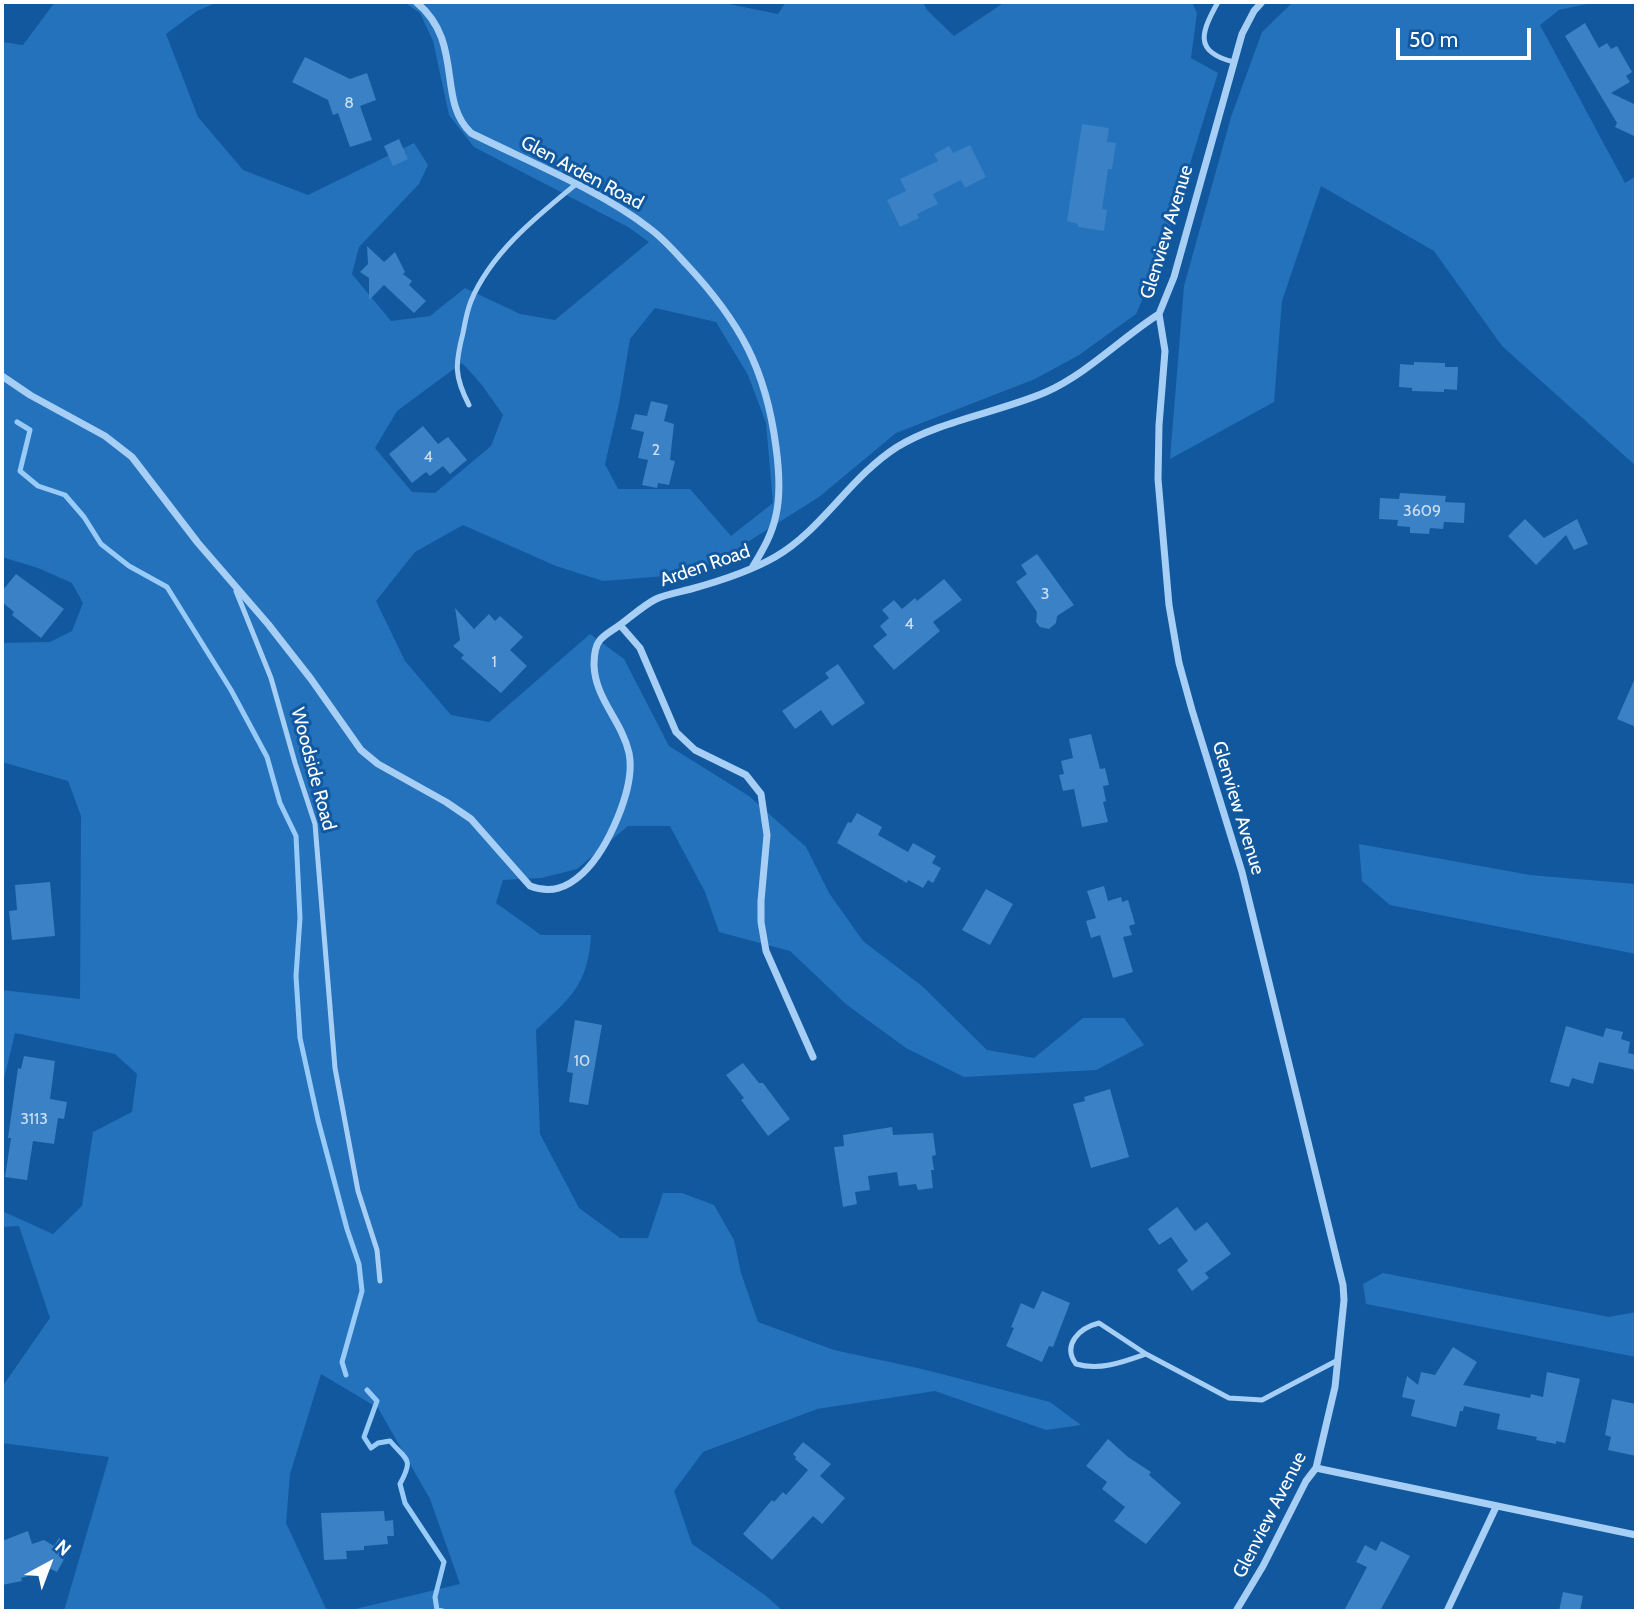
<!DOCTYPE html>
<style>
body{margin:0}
#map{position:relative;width:1638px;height:1613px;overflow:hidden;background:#11589e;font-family:Cabin,sans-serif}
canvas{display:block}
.frame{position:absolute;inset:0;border:4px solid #fff;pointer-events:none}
.north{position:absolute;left:14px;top:1529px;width:70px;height:70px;-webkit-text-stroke:5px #11589e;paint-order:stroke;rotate:41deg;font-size:19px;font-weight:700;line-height:28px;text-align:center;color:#fff}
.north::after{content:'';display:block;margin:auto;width:24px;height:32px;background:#fff;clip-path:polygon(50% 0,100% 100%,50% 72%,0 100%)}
.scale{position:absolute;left:1396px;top:28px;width:135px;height:32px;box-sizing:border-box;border:4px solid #fff;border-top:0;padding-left:9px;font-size:21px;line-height:24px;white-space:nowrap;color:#fff;-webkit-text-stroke:5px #11589e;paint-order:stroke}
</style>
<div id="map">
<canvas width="1638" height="1613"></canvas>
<div class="frame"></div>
<div class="north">N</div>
<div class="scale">50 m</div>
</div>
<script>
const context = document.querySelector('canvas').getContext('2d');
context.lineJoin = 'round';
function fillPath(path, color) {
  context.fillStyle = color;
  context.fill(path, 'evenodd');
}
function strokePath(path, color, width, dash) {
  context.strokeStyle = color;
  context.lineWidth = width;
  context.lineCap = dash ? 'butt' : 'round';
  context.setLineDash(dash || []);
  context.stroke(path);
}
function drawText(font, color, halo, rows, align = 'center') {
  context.font = font + ' Cabin,sans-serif';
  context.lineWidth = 6;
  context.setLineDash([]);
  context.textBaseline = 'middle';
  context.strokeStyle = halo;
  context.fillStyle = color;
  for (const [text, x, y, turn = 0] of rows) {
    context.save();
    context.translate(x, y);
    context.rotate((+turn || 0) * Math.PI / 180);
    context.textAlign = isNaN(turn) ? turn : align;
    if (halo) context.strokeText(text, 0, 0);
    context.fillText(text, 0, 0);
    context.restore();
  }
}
fillPath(new Path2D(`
 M55,2H218L197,11L166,34L198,117L243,170L308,195L414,143L428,165L419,184L359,247L352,274L391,321L430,316L465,288L520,314L555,320L649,242L628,227L474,147L449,115L433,41L420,13L404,2H719L778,14L786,2H923L927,10L954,36L1005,2H1192L1197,13L1191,58L1218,73L1161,258L1136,314L1079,355L1035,379L896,433L819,497L727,555L690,574L603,581L556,566L463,525L415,552L376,601L405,661L451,715L489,722L590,634L624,659L669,746L749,796L806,847L829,893L863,941L922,986L987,1050L1034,1058L1083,1018H1124L1144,1045L1096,1070L964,1077L906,1048L847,1005L790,951L719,932L705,892L670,826H628L577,869L541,878L503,880L496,903L541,935H591C588,985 571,997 536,1030L540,1134L579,1208L620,1238H648L663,1193H682L714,1205L734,1240L741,1273L758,1322L834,1350L922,1369L1050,1402L1081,1425L1046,1430L935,1391L817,1409L703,1452L674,1491L692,1544L765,1595L783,1611H347L460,1584L430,1499L378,1408L321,1374L290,1474L286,1523L327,1611H64L109,1457L2,1443V1387L50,1318L19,1226L2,1227V1211L53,1234L82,1206L93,1132L132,1112L137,1074L115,1054L15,1033L2,1087V990L80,999L81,816L68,781L2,762V643L50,642L72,631L83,603L72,583L38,568L2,557V42L23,45ZM655,308L716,322L748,375L766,423L773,503L731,536L690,489H618L605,464L619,404L630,339ZM462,363L482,385L503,415L491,446L435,493L412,492L375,448L397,411Z
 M1293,2H1596L1559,10L1540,25L1625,183L1636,176V466L1502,346L1434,251L1321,186L1282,301L1274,402L1170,459L1184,286L1231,117L1262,32Z
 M1359,844L1530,875L1636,884V954L1390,905L1362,881Z
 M1383,1273L1609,1317L1636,1312V1357L1366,1304L1363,1284Z`), '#2472bc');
strokePath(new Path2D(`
 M17,422L30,430L20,471L38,486L65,495L84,517L101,544L129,566L167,587L231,690L267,757L280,803L296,836L300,918L296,976L300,1038L318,1120L347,1229L359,1264L362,1291L342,1362L346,1375
 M367,1390L377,1401L364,1437L371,1448L378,1443L390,1441C407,1461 414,1458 400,1484L405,1503L444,1562L435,1597L437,1610L443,1611`), '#99cbf8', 5);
fillPath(new Path2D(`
 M1585,23L1599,48L1607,43L1611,49L1617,46L1632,72L1626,76L1630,82L1611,93L1636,105V137L1615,127L1617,123L1565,36Z
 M305,57L350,79L367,73L376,100L360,106L372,140L350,147L338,113L333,115L328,100L292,82Z
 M1082,124L1109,128L1107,142L1116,143L1112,169H1108L1104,196L1102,209L1107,210L1104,231L1078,227V224L1067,221Z
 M399,139L408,159L393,166L384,146Z
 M970,145L986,177L965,188L961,180L933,194L938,204L917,214L919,218L900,227L887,200L906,191L900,179L938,161L934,154L949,146L953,153Z
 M367,246L384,262L395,252L405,272L403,274L412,281L409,285L426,301L414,313L384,285L369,300V278L360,272L368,264Z
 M1414,362L1445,363V367H1458L1457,390L1444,389V392L1412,391V388L1399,387L1400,364L1414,365Z
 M651,401L668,405L664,421L674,424L670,460L675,461L669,485L658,483L657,488L642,485L648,460L638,458L644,432L631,429L635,414L647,416Z
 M423,426L438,444L448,437L467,460L450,474L443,466L430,476L426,472L412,483L389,454Z
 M1400,493L1446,496L1445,502L1465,503L1464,523L1444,522L1443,529L1430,528L1429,534L1410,533V527L1397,526L1398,520L1379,519L1380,498L1399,499Z
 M1525,519L1544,538L1577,519L1588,544L1574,550L1566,535L1536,565L1508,536Z
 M1037,554L1074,605L1057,616L1056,623L1049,629L1040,627L1036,622L1037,612L1016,582L1027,574L1021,565Z
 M16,574L64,609L41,638L12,615L14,612L2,602V591Z
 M944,579L962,600L933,622L940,631L894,670L873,646L887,635L880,626L889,618L882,610L894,600L902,609L915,598L917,601Z
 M455,608L474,629L489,614L495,621L500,616L523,637L510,650L527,666L501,693L461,658L464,655L453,646L460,640Z
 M838,664L865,703L832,726L821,710L795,729L782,711L829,678L825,673Z
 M1636,676V727L1617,719Z
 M1091,734L1100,769L1105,768L1109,785L1103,786L1106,801L1103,802L1108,822L1082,827L1074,789L1063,791L1059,775L1064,774L1061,761L1073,758L1069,739Z
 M857,813L882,827L878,835L908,852L913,843L936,856L932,863L941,868L933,883L928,880L923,888L908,880L907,883L837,843L848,822L851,823Z
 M50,882L55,936L12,940L9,911L17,910L15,885Z
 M1104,886L1108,901L1121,897L1122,902L1128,900L1135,924L1129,926L1132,935L1123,937L1133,972L1113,978L1100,935L1091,938L1086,921L1096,918L1087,891Z
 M986,889L1013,904L990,945L962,930Z
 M575,1020L602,1025L588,1105L569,1102L573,1073L567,1072Z
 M1566,1026L1603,1037L1606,1028L1623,1032L1621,1039L1630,1042L1628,1053L1636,1055V1070L1599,1062L1593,1084L1572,1078L1569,1087L1550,1082Z
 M24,1056L55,1061L50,1099L67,1102L64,1119L58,1118L54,1144L33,1141L27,1180L5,1177L11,1138H8L18,1068L21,1069Z
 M743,1063L759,1083H763L790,1119L768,1136L741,1100L744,1098L726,1075Z
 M1110,1089L1129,1157L1091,1168L1073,1104L1085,1101L1084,1097Z
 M892,1127L893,1135L933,1133L936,1155L932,1156L934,1170H931L933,1188L918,1190L916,1184L899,1186L897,1172L868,1176L870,1190L855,1192L857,1204L843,1207L834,1147L844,1146L843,1135Z
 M1177,1207L1195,1231L1207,1222L1231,1254L1205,1273L1209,1278L1192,1291L1177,1270L1188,1261L1171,1237L1159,1245L1148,1229Z
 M1042,1291L1070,1303L1053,1347L1049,1346L1042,1362L1006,1346L1014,1328L1011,1327L1021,1303L1034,1309Z
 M1453,1347L1477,1362L1463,1385L1530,1398L1531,1394L1543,1397L1547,1372L1580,1379L1565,1443L1556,1441V1444L1536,1440L1537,1437L1497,1429L1500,1414L1464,1406L1463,1411H1460L1456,1427L1411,1416L1415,1400L1402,1397L1407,1376L1418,1385L1421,1372L1435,1375Z
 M1612,1399L1636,1404V1456L1608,1450L1611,1437L1605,1435Z
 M1108,1439L1128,1457L1151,1472L1149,1475L1181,1503L1146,1544L1114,1521L1125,1507L1102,1489L1107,1482L1086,1466Z
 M803,1442L831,1464L820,1476L845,1498L822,1524L813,1516L772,1560L743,1534L772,1500L774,1502L783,1492L786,1495L808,1470L795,1459L796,1457L793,1454Z
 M384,1511L385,1521L393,1520L394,1536H387L388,1544L364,1546V1550L346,1551L347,1559L324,1560L321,1513Z
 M28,1531L32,1544L44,1540L54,1546L59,1538L72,1545L57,1572L51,1569L21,1578L22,1581L2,1585V1541Z
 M1381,1541L1410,1556L1380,1611H1344L1367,1567L1356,1562L1365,1545L1376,1551Z
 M1563,1592L1583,1596L1580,1611H1559Z`), '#3a81c5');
strokePath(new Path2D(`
 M1218,2C1202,31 1192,52 1234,62
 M469,405C454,376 455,364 463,333C465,322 467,311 471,301C491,253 536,217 575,185
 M236,591L271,678L295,763L315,824L335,1068L358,1191L377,1250L380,1281
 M1146,1354C1123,1362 1100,1371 1076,1364C1062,1345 1079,1328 1099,1323L1146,1354L1229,1398L1262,1400L1338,1360`), '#a7cff5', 5);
strokePath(new Path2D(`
 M416,2C465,42 436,100 471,133C527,161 600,190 649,228C663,238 675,252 687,265C740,322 766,369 776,447C779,469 781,493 776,515C772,535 762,551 752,568
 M2,376L30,395L105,436L132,457L198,543L268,624L311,679L361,750L378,764L446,802L471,819L530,886C551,894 567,888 583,873C608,849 636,787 629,753C622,721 595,699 594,665C594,657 595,646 600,640C605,634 615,629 621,624C632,616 644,605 656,599C666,594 680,592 691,589C720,581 749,572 775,557C822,530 850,477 897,447C939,421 1000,412 1046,392C1088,373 1120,339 1159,314
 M620,625L640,648L676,732L695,750L746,775L761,794L767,835L761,901V922L766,951L813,1057
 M1316,1468L1636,1535
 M1236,1611L1263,1566L1306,1481L1316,1468L1335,1387L1344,1300L1343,1285L1242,872L1192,710L1179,663L1169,605L1158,479L1159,425L1165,351L1159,314L1174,277L1242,34L1254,11L1262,2
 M1447,1611L1496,1507`), '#a7cff5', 7);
drawText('16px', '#cee0f0', null, [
 ["8",349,103],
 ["2",656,450],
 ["4",428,457],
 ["3609",1422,511],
 ["3",1045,594],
 ["4",909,624],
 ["1",494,662],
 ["10",582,1061],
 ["3113",34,1119]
]);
drawText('19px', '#fff', '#11589e', [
 ["Glen Arden Road",582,173,28],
 ["Glenview Avenue",1167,232,-73],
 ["Arden Road",705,566,-19],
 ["Woodside Road",313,769,75],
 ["Glenview Avenue",1238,808,73],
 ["Glenview Avenue",1270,1515,-63]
]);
</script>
